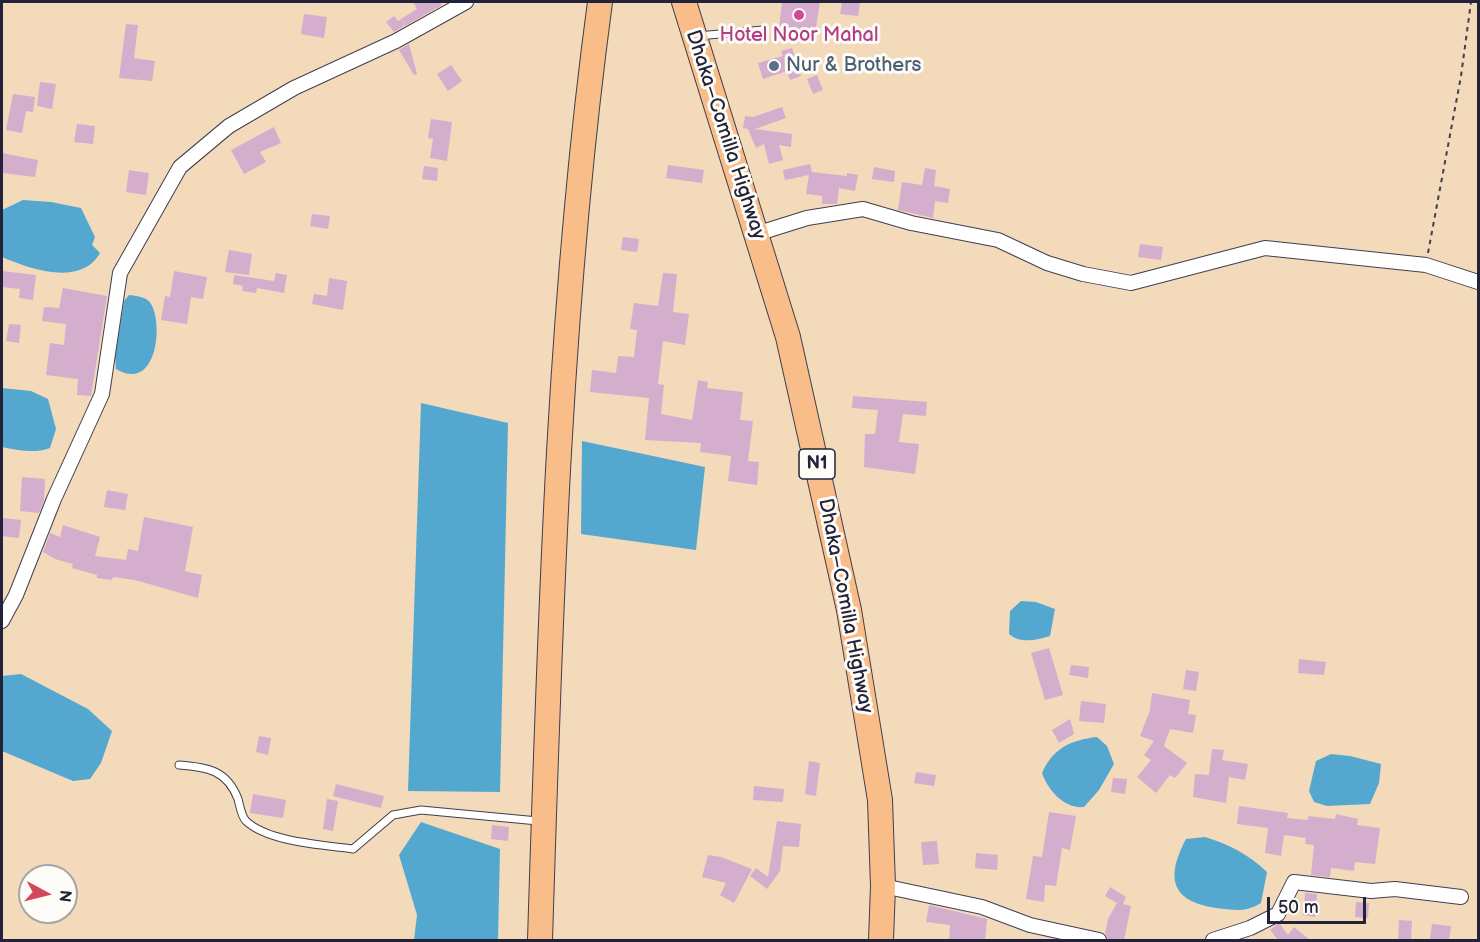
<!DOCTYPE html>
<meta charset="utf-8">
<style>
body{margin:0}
#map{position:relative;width:1480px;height:942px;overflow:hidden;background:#f2dabb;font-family:"Balsamiq Sans",sans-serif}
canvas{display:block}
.frame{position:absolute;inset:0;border:3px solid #22223b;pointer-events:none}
.north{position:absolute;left:18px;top:864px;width:60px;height:60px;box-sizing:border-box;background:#fdfcf7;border:2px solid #a5a5ac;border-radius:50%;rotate:97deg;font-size:16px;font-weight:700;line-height:24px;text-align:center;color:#22223b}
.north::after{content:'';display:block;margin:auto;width:21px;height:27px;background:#d1495b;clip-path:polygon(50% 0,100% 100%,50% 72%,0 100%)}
.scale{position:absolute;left:1267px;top:897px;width:99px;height:27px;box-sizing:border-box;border:3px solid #22223b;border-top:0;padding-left:8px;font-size:18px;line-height:21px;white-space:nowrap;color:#22223b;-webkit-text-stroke:4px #fdfcf7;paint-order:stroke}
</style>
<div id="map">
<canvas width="1480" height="942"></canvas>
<div class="frame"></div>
<div class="north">N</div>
<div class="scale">50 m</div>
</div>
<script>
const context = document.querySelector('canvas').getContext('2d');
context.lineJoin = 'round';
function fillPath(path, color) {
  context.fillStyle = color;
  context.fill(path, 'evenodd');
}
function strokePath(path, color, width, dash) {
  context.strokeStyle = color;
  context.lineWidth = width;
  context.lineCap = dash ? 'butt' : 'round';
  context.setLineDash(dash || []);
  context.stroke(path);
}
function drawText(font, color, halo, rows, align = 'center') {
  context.font = font + ' "Balsamiq Sans",sans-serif';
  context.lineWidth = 6;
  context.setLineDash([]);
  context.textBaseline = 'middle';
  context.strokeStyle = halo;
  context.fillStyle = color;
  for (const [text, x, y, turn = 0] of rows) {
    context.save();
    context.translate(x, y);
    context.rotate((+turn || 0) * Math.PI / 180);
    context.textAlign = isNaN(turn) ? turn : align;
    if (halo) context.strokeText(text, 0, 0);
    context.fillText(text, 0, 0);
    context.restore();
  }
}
fillPath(new Path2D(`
 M23,200L51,202L81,208L95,237L92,245L100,253C81,287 30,269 2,257V210Z
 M129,295C136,296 146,296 151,304C164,326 156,393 116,369L115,357L124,301Z
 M2,388L31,391L48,399L56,429L50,448C34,454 17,450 2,447Z
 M421,403L508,423L500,792L408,791Z
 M582,441L705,467L696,550L581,534Z
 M1021,601L1036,602L1055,609L1050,636C1037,640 1020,644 1009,634L1010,611Z
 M21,674L88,709L112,731L101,763L90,779L73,781L2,751V676Z
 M1097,737L1107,746L1114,764L1099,790L1084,807C1064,809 1048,790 1042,773C1053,748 1071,740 1097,737Z
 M1331,754L1350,756L1381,764L1379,783L1370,804L1327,806L1314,802L1309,791L1316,761Z
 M421,822L500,849L498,940H414L417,915L399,855Z
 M1205,837C1230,845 1248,854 1267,872L1261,903C1245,913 1234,910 1216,908C1170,901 1166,877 1186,839Z`), '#54a8d0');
fillPath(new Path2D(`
 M413,2H440L442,5L405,26L403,21L404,26L394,32L386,22L394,16L398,21L417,9Z
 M782,2H820L815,34L779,29Z
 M842,2H860L858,16L840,14Z
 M304,14L327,17L324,38L301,34Z
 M126,24L138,25L134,58L155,61L152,81L119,78Z
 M409,44L417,74L414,75L399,50Z
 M792,48L801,76L790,80L787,71L763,79L758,63L783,56L781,51Z
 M451,65L462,81L448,91L437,74Z
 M817,75L823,90L813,94L807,79Z
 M40,82L56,84L52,109L37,106Z
 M13,94L35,97L33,112L26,111L22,133L6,130Z
 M782,107L786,118L755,129L792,134L791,147L779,145L783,160L769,164L764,144L756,148L748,129L743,128L745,116L753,117Z
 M431,119L452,122L447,161L430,158L433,139L428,138Z
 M77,124L95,126L93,144L74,142Z
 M274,127L281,143L260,152L266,162L244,174L231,150Z
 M2,153L38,160L35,177L2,173Z
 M810,164L812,172L847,176V173L858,175L855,191L839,188L837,204H822V196L806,194L809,175L785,180L783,170Z
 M668,165L704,170L702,183L666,178Z
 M424,166L438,168L437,181L422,179Z
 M874,167L895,171L894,182L872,179Z
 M925,168L936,170L934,186L950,189L948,203L935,201L933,218L898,210L902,182L922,185Z
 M129,170L149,173L146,195L126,192Z
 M312,214L330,216L328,229L310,226Z
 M623,237L639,239L637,252L621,250Z
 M1140,244L1163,247L1161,260L1138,257Z
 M229,250L252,254L249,275L225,272Z
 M2,271L36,275L33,300L19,298L20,289L2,287Z
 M174,271L207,277L203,299L191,297L187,324L161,320L165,296L170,297Z
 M276,273L287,275L284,293L257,288L256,293L242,291L243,286L233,284L234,275L274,281Z
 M663,273L677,274L673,312L689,314L685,345L663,341L658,384L664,385L661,414L692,420L698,380L708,382L707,388L743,392L740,420L753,421L748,461L759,462L757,485L728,481L731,456L700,452L701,443L645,440L649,398L590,392L592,370L616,373L618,356L634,357L637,330L630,329L634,303L658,306Z
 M329,278L347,281L343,310L312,304L314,294L327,296Z
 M63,288L107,296L91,396L77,395L78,379L46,375L50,343L64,345L66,324L42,321L44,307L59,308Z
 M9,324L21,325L19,343L6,341Z
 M853,396L927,402L926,416L903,414L899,442L919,444L915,474L864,467L865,434H875L878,410L852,408Z
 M22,477L45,479L44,501L39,513L20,511Z
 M107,490L128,494L125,510L104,507Z
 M144,517L193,527L185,571L202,575L198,598L135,580L113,577L112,580L97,578V575L72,568L73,564L55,559L43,552L50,533L60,537L63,525L100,537L95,556L126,560L128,549L138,551Z
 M3,518L21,520L19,538L2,536Z
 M1049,648L1063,695L1045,700L1031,653Z
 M1299,659L1326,662L1324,675L1298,673Z
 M1071,665L1089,667L1088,678L1069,675Z
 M1186,670L1199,672L1196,691L1183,689Z
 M1152,693L1190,700L1188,714L1196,715L1193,733L1170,729L1164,746L1187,763L1175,778L1170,775L1156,793L1137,777L1151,760L1144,755L1154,741L1140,736L1150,710Z
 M1081,701L1106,704L1104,723L1079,721Z
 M1070,719L1074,734L1059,743L1052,730Z
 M259,736L271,738L268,755L256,752Z
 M1212,749L1224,750L1222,760L1248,764L1245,780L1229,777L1226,803L1193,797L1195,774L1209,775Z
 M809,761L820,763L816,796L805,794Z
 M916,772L936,775L934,786L914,783Z
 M1113,778L1127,779L1125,794L1111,792Z
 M336,784L384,796L381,808L333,796Z
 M754,786L784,789L783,802L753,800Z
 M253,794L286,800L283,818L250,813Z
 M327,799L338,801L333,831L323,829Z
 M1239,806L1288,813L1287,818L1308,820V816L1335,819L1336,814L1358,819L1357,825L1380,828L1375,864L1355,862L1354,871L1331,868L1330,877L1311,875L1314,845L1305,844L1306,838L1284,835L1281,856L1265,853L1268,828L1237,824Z
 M1049,812L1076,816L1070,850L1062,848L1056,886L1045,885L1044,902L1026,899L1033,856L1042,857Z
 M777,821L801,824L799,847L783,846L780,871L767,889L750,876L756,868L768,877Z
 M492,825L509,827L508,841L491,839Z
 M937,841L939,864L923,865L921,842Z
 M976,853L998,855L997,870L975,868Z
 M708,855L721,857L752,869L734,903L720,895L726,883L702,877Z
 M1110,887L1126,897L1123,904L1131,906L1124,940H1108L1105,933L1108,919L1117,903L1105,896Z
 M1305,893L1317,894L1315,917L1303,915Z
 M1356,902L1369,903L1368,918L1355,917Z
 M929,905L987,919L985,940H949L950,925L926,922Z
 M1399,920L1412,921L1411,940H1398Z
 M1279,923L1288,935L1294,927L1310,940H1278L1270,930Z
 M1432,924L1451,926L1449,940H1430Z`), '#d5adcd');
const lane = new Path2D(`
 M698,36L763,30
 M179,765C207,767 227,770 238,799C240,806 241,816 246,821C268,842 324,845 353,849L393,815L421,810L538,821`);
const street = new Path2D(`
 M756,234L807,218L863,209L911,223L998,240L1047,263L1083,274L1131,283L1265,248L1426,265L1478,282
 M2,621L16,595L54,499L102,394L120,273L180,167L229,126L294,88L396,41L466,2
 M883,886L982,907L1030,925L1099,940
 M1213,940L1250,928L1278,914L1294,882L1371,891L1395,889L1461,897`);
const highway = new Path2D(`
 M684,2L788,337L849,610L880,800L883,886L881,940
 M540,940C550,627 558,313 600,2`);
strokePath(lane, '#413e4e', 9);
strokePath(street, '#413e4e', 16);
strokePath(highway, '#413e4e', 26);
strokePath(new Path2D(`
 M1428,253L1461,76L1471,2`), '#413e4e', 2, [4.5, 4.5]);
strokePath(lane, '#fff', 7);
strokePath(street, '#fff', 14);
strokePath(highway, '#f8bd88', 24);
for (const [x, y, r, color] of [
 [799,15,6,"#d1479c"],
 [774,66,6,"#5c6f8a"]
]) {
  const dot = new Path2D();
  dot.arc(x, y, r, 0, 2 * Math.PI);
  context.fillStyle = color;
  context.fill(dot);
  strokePath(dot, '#fdfcf7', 2);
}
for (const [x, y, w] of [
 [817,464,36]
]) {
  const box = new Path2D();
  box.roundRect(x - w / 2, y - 15, w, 30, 4.5);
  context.fillStyle = '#fdfcf7';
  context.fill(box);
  strokePath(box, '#22223b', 1.5);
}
drawText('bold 18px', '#22223b', null, [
 ["N1",817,464]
]);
drawText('20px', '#b23c85', '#fdfcf7', [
 ["Hotel Noor Mahal",799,36]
]);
drawText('20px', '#4e5e75', '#fdfcf7', [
 ["Nur & Brothers",786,66]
], 'left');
drawText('20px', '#22223b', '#fdfcf7', [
 ["Dhaka–Comilla Highway",725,135,72],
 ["Dhaka–Comilla Highway",845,606,79]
]);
</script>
